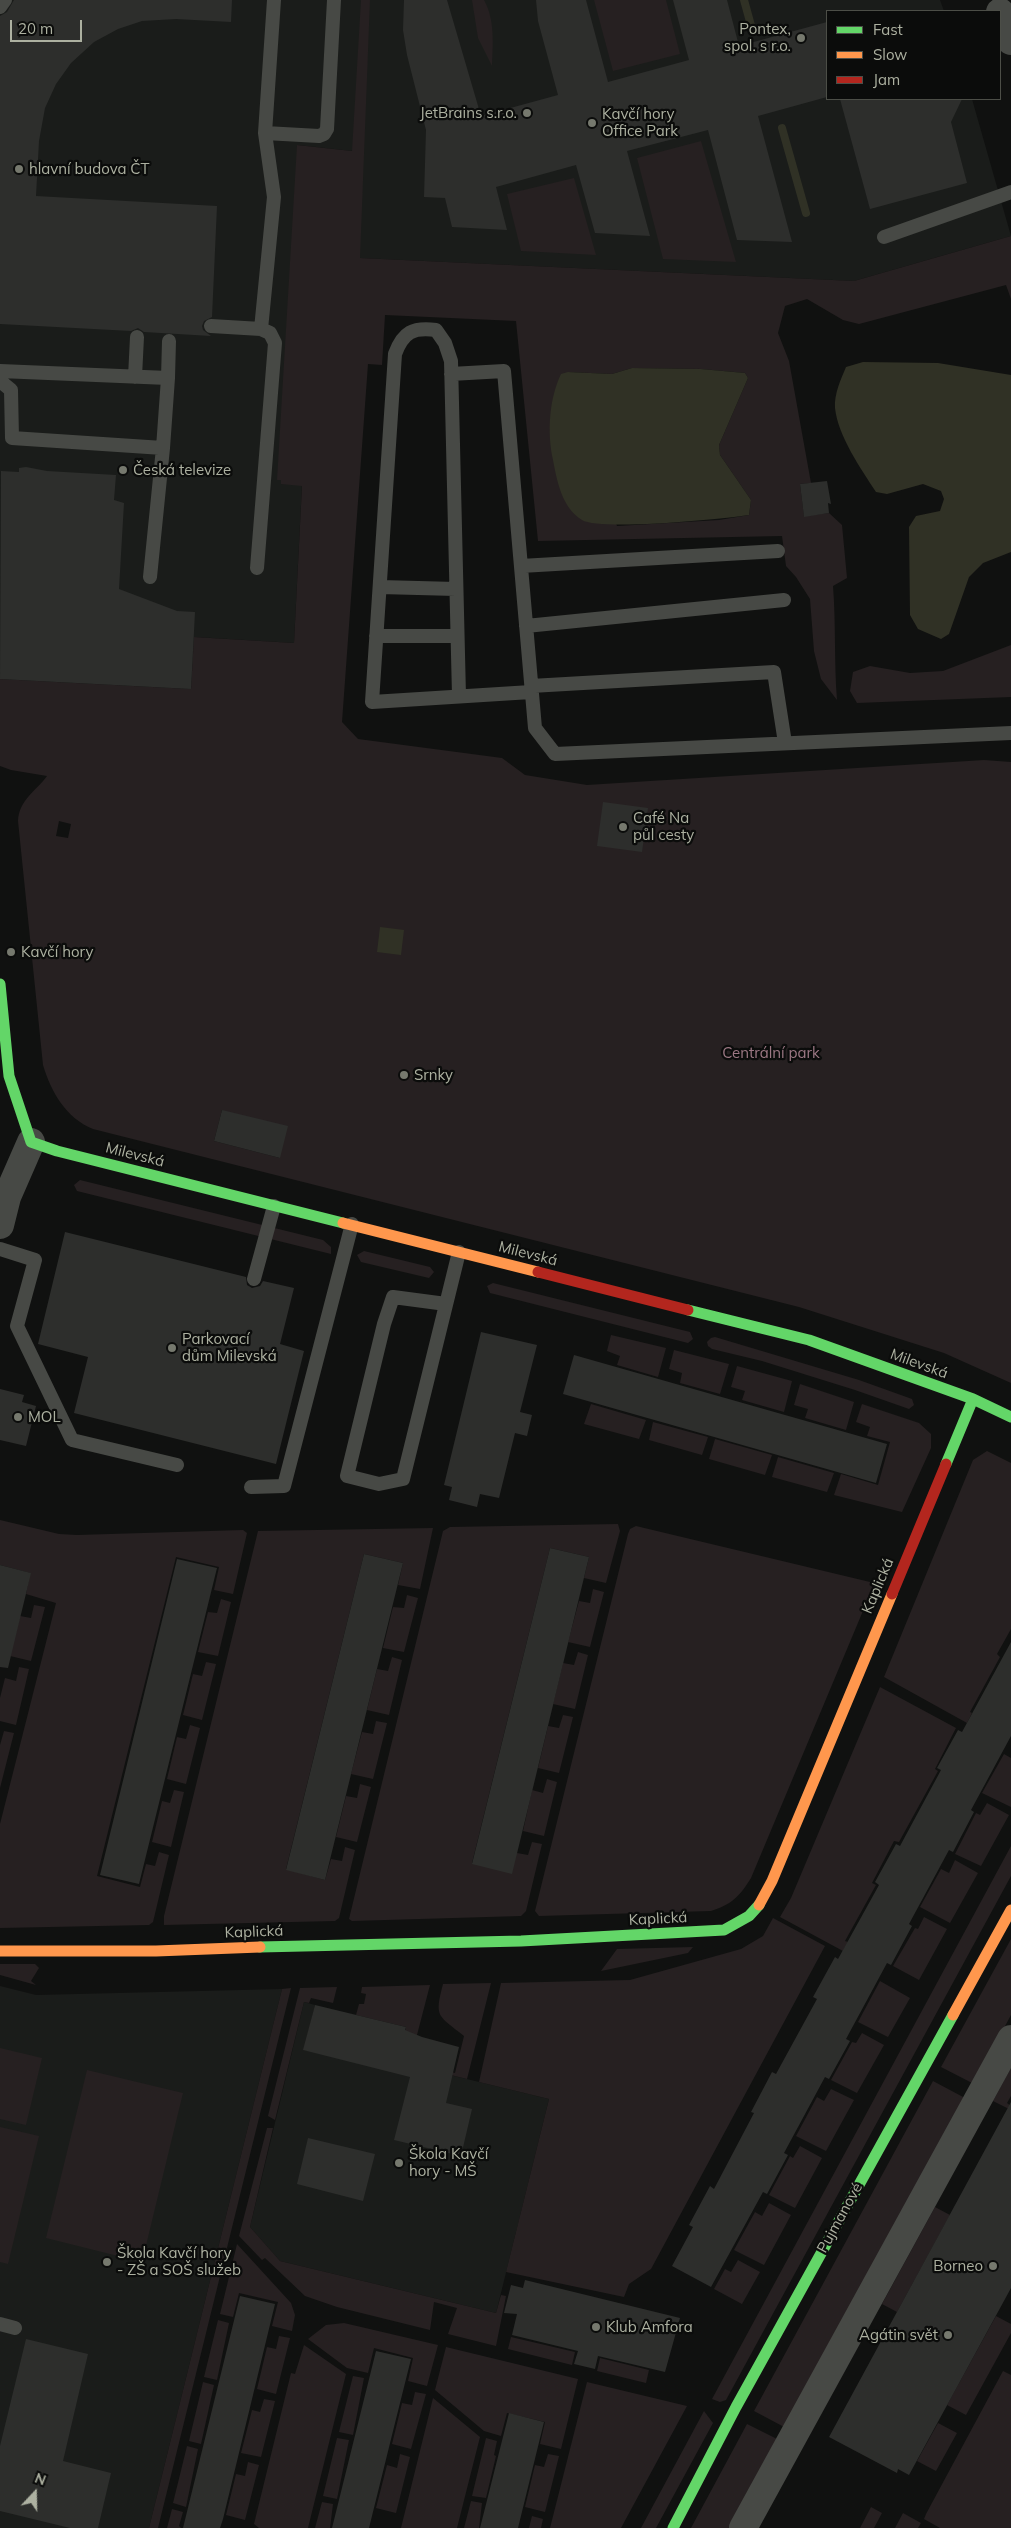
<!DOCTYPE html>
<meta charset="utf-8">
<style>
body{margin:0}
#map{position:relative;width:1011px;height:2528px;overflow:hidden;background:#101110;font-family:Mulish,sans-serif}
canvas{display:block}
.legend{position:absolute;left:826px;top:10px;width:175px;height:90px;box-sizing:border-box;background:#0b0c0b;border:1px solid #4c4e47;margin:0;padding:6px 9px;list-style:none;font-size:15px;color:#adb1a1}
.legend li{display:flex;align-items:center;gap:10px;height:25px}
.legend b{width:25px;border:1px solid #4c4e47}
.north{position:absolute;left:10px;top:2468px;width:50px;height:50px;-webkit-text-stroke:4px #0b0c0b;paint-order:stroke;rotate:21deg;font-size:14px;font-weight:700;line-height:20px;text-align:center;color:#adb1a1}
.north::after{content:'';display:block;margin:auto;width:18px;height:22px;background:#adb1a1;clip-path:polygon(50% 0,100% 100%,50% 72%,0 100%)}
.scale{position:absolute;left:10px;top:20px;width:72px;height:22px;box-sizing:border-box;border:2px solid #adb1a1;border-top:0;padding-left:6px;font-size:15px;line-height:18px;white-space:nowrap;color:#adb1a1;-webkit-text-stroke:4px #0b0c0b;paint-order:stroke}
</style>
<div id="map">
<canvas width="1011" height="2528"></canvas>
<ul class="legend">
<li><b style="height:6px;background:#63d668"></b>Fast</li>
<li><b style="height:6px;background:#ff974d"></b>Slow</li>
<li><b style="height:6px;background:#b3261e"></b>Jam</li>
</ul>
<div class="north">N</div>
<div class="scale">20 m</div>
</div>
<script>
const context = document.querySelector('canvas').getContext('2d');
context.lineJoin = 'round';
function fillPath(path, color) {
  context.fillStyle = color;
  context.fill(path, 'evenodd');
}
function strokePath(path, color, width, dash) {
  context.strokeStyle = color;
  context.lineWidth = width;
  context.lineCap = dash ? 'butt' : 'round';
  context.setLineDash(dash || []);
  context.stroke(path);
}
function drawText(font, color, halo, rows, align = 'center') {
  context.font = font + ' Mulish,sans-serif';
  context.lineWidth = 4.5;
  context.setLineDash([]);
  context.textBaseline = 'middle';
  context.strokeStyle = halo;
  context.fillStyle = color;
  for (const [text, x, y, turn = 0] of rows) {
    context.save();
    context.translate(x, y);
    context.rotate((+turn || 0) * Math.PI / 180);
    context.textAlign = isNaN(turn) ? turn : align;
    if (halo) context.strokeText(text, 0, 0);
    context.fillText(text, 0, 0);
    context.restore();
  }
}
fillPath(new Path2D(`
 M0,0H940L944,11H827V99H972L1011,236L854,281L359,258L352,151L297,145L302,485L294,643L195,637L191,689L0,679Z
 M0,1986L36,1995L282,1989L149,2528H0Z
 M304,2002L315,2005L304,2050L397,2062L549,2099L496,2313L280,2261L250,2227Z`), '#1a1c1a');
fillPath(new Path2D(`
 M361,0H370L360,258L854,281L1011,236V299L1006,285L859,324L843,320L807,299L785,306L778,333L789,361L811,483L800,484L804,516L829,513L842,525L847,578L833,586C836,624 834,662 837,700L821,679L814,651L810,599L796,577L786,566L782,536L538,541L516,321L385,315L382,365L368,364L342,722L358,739L502,758L525,775L587,785L984,760L1011,762V1383L944,1353L799,1307L93,1129C66,1118 51,1092 43,1065L18,821C19,800 36,791 47,776L11,770L0,766V679L191,689L194,637L294,643L302,486L281,484V480H277L297,145L352,151ZM632,368L701,369L745,373L748,378L719,445L720,455L751,500L749,515L719,520L617,526L568,372L612,374ZM59,821L71,824L68,838L56,836ZM222,1110L280,1158L214,1141Z
 M472,0H484C495,19 493,45 492,66L478,38Z
 M594,0H666L680,54L613,71Z
 M701,141L736,262L663,259L637,158Z
 M574,178L596,255L521,251L507,194Z
 M1011,645V697L857,703L850,691L853,672L870,666L910,673L943,671Z
 M80,1180L323,1240L331,1247V1254L77,1191L74,1185Z
 M364,1251L430,1267L434,1272L429,1278L361,1262L357,1255Z
 M493,1283L690,1332L693,1339L688,1343L490,1293L487,1286Z
 M611,1335L666,1348L658,1377L617,1365L620,1356L607,1351Z
 M715,1337L859,1380L912,1399L914,1405L909,1409L855,1390L762,1361L712,1349L708,1346L707,1342L711,1338Z
 M674,1350L729,1364L720,1394L680,1383L682,1373L669,1369Z
 M737,1366L792,1381L784,1412L742,1400L745,1391L731,1387Z
 M800,1384L854,1402L846,1430L805,1418L808,1409L794,1405Z
 M591,1404L646,1420L639,1439L584,1424Z
 M862,1404L919,1423L931,1434V1448L902,1512L834,1495L841,1474L878,1485L890,1442L867,1436L870,1427L856,1422Z
 M653,1422L708,1437L702,1455L649,1440Z
 M715,1439L772,1455L765,1475L709,1459Z
 M987,1451L1011,1463V1629L997,1654L1000,1657L970,1712L972,1713L967,1723L884,1677L973,1460Z
 M778,1457L834,1473L827,1492L772,1477Z
 M0,1520L59,1534L77,1535L243,1530L247,1533L233,1594L214,1590L219,1567L176,1557L97,1876L140,1887L146,1864L155,1866L159,1852L169,1855L153,1922L149,1925L0,1928V1824L56,1603L26,1594L30,1573L0,1565Z
 M618,1524L620,1531L606,1583L584,1578L589,1557L550,1548L472,1863L517,1853L528,1855L532,1842L542,1844L526,1911L521,1916L352,1921L349,1919L443,1531L450,1527Z
 M636,1526L870,1582L873,1587L751,1878C740,1896 731,1905 711,1911L539,1916L535,1911L628,1534L630,1529Z
 M433,1528L420,1589L398,1585L403,1563L364,1554L286,1869L325,1880L331,1859L342,1861L345,1847L355,1850L339,1918L335,1921L164,1925V1916L258,1531Z
 M593,1589L604,1592L590,1647L568,1642L579,1601L590,1603Z
 M407,1595L418,1598L404,1652L383,1648L393,1607L404,1608Z
 M221,1599L231,1602L218,1656L198,1652L208,1612L217,1613Z
 M34,1605L45,1607L31,1661L10,1656L20,1616L31,1618Z
 M578,1652L588,1655L575,1709L553,1704L563,1663L574,1665Z
 M392,1657L402,1660L389,1715L367,1710L377,1669L388,1671Z
 M206,1662L216,1664L202,1720L183,1715L193,1674L202,1676Z
 M19,1667L29,1669L16,1725L0,1721V1698L5,1678L16,1681Z
 M880,1687L956,1728L935,1769L938,1771L899,1842L894,1841L872,1883L876,1885L845,1941L848,1942L843,1951L780,1917L791,1898Z
 M563,1715L573,1717L559,1773L538,1768L548,1726L559,1728Z
 M376,1721L387,1723L373,1779L351,1774L362,1732L373,1734Z
 M190,1725L200,1728L186,1784L167,1779L177,1737L186,1739Z
 M4,1731L14,1733L0,1788V1745Z
 M1004,1754L1011,1758V1807L982,1793Z
 M547,1779L557,1782L544,1836L523,1831L532,1790L543,1793Z
 M360,1784L371,1787L357,1842L336,1837L346,1796L357,1798Z
 M174,1790L184,1792L171,1847L152,1842L162,1801L170,1803Z
 M987,1803L1009,1815L981,1866L955,1854L976,1813L980,1815Z
 M1011,1846V1876L726,2400L720,2402L712,2399Z
 M955,1860L978,1873L950,1923L920,1907L941,1869L949,1873Z
 M924,1917L947,1929L919,1980L893,1966L915,1928L918,1929Z
 M773,1918L825,1946L651,2269L629,2284L624,2297L506,2272L549,2099L479,2082L501,1983L630,1980L741,1949L763,1936Z
 M1011,1939V2015L974,2084L941,2067Z
 M693,1947L688,1953L601,1971L617,1949Z
 M0,1964H35L39,1968L31,1981L36,1985L0,1975Z
 M880,1981L910,1998L888,2037L858,2022Z
 M491,1983L467,2079L397,2062L406,2027L356,2015L359,2004H364L366,1994L361,1993L362,1987L430,1985L411,2058L421,2064L455,2073L464,2036C438,2015 434,2018 443,1984Z
 M337,1987L333,2003L311,1998L309,2003L304,2002L275,2120L268,2116L300,1988Z
 M291,1988L158,2528H149L282,1989Z
 M862,2033L884,2045L857,2093L831,2080L852,2042L856,2043Z
 M0,2048L42,2058L26,2125L0,2119Z
 M1011,2068V2096L1007,2103L1011,2106V2110L993,2101Z
 M87,2070L183,2093L142,2262L46,2238Z
 M933,2081L965,2098L786,2428L754,2411Z
 M831,2089L854,2100L826,2151L796,2136L817,2097L824,2101Z
 M0,2127L39,2136L8,2264L0,2262Z
 M267,2128H273L250,2227L280,2261L496,2313L501,2295L506,2296L496,2346L448,2334L457,2308L434,2302L430,2330L337,2307L305,2296L265,2258L262,2260L239,2236Z
 M800,2146L822,2158L795,2208L769,2195L790,2156L793,2158Z
 M769,2203L791,2215L764,2265L734,2250L755,2212L762,2216Z
 M935,2207L950,2215L897,2312L882,2304Z
 M237,2244L291,2303L295,2315L292,2331L272,2326L278,2302L239,2293L233,2317L220,2314Z
 M738,2260L760,2272L742,2304L714,2289L725,2269L731,2272Z
 M996,2316L1011,2324V2333L966,2415L947,2405Z
 M218,2320L229,2323L217,2380L204,2377Z
 M344,2323L438,2345L427,2386L408,2381L413,2358L374,2348L368,2373L347,2368L308,2339L326,2325Z
 M279,2336L290,2338L276,2394L257,2389L267,2347L276,2349Z
 M511,2337L575,2352L572,2365L508,2349Z
 M304,2345L346,2374L308,2528H259L254,2524L291,2373L295,2374Z
 M446,2347L578,2379L561,2449L540,2444L545,2422L507,2413L501,2436L484,2431L435,2390Z
 M600,2358L649,2370L646,2383L597,2371Z
 M1003,2371L1011,2375V2528H940L924,2519L926,2514Z
 M353,2376L364,2378L353,2435L339,2432Z
 M203,2382L214,2385L201,2444L189,2441Z
 M587,2382L687,2406L621,2528H550Z
 M415,2392L426,2394L411,2449L392,2444L402,2403L412,2405Z
 M433,2398L480,2437L457,2528H401Z
 M264,2399L275,2401L261,2457L241,2453L252,2410L260,2412Z
 M704,2411L713,2423L656,2528H641Z
 M938,2423L957,2433L936,2471L917,2461Z
 M747,2424L779,2440L731,2528H691Z
 M337,2438L349,2440L337,2499L323,2496Z
 M486,2438L497,2441L494,2455L496,2456L486,2498L472,2496Z
 M187,2446L198,2449L186,2507L173,2503Z
 M400,2454L410,2457L396,2513L376,2508L387,2465L397,2468Z
 M548,2454L559,2456L545,2512L525,2507L535,2465L544,2467Z
 M248,2462L259,2465L245,2520L226,2515L236,2474L245,2476Z
 M471,2501L482,2503L479,2528H464Z
 M322,2502L333,2504L330,2528H315Z
 M871,2507L882,2513L874,2528H860Z
 M172,2509L183,2512L179,2526L181,2528H167Z
 M903,2513L921,2523L918,2528H895Z
 M532,2516L543,2519L541,2528H529Z`), '#262021');
fillPath(new Path2D(`
 M863,362L938,363L1011,375V552L983,563L969,577L949,634L941,639L918,629L910,615L909,527L916,516L940,511L944,499L941,491L923,484L887,494L876,492C861,469 838,436 835,408C834,394 841,379 846,367Z
 M632,368L701,369L745,373L748,378L719,445L720,455L751,500L749,515C723,519 600,531 582,520C562,508 557,481 553,460C547,433 549,399 561,374L568,372L612,374Z
 M380,927L404,930L401,955L377,952Z`), '#303125');
strokePath(new Path2D(`
 M744,0L752,29
 M782,128L806,213`), '#303125', 8);
fillPath(new Path2D(`
 M14,0H232L231,22L176,19L142,21L118,29L94,42L71,63L56,84L45,108L39,141L36,196L217,206L212,317L204,321L202,326L203,330L211,336L144,332L138,328L131,331L0,324V16L7,12Z
 M404,0H447L481,116L558,95L538,21L536,0H586L608,82L689,60L673,0H727L739,46L827,22V97L758,116L792,242L737,240L708,130L627,151L650,236L595,233L576,165L496,187L507,230L452,227L445,198L424,197L426,130L407,55L403,30Z
 M840,99H962L951,122L967,183L870,209Z
 M26,467L47,471L116,475L114,500L124,503L119,589L177,611L195,612L191,689L0,679L1,471L19,472V468Z
 M827,481L831,504L828,503L829,513L804,517L800,484Z
 M603,802L648,808L642,852L597,846Z
 M222,1110L288,1126L280,1158L214,1141Z
 M65,1232L246,1277L247,1285L252,1288L260,1286L263,1281L294,1288L280,1344L304,1351L276,1464L74,1413L88,1357L38,1344Z
 M481,1332L537,1345L520,1412L532,1415L527,1436L515,1433L499,1498L480,1494L477,1507L449,1500L452,1487L444,1485Z
 M574,1355L887,1444L876,1483L563,1394Z
 M0,1389L24,1395L22,1402L36,1406L26,1446L0,1440Z
 M550,1548L589,1557L512,1874L472,1864Z
 M364,1554L403,1563L325,1880L286,1870Z
 M177,1559L217,1568L139,1884L100,1875Z
 M0,1565L31,1573L8,1668L0,1667Z
 M1011,1642V1736L971,1810L974,1812L953,1852L949,1850L909,1924L912,1926L891,1965L887,1963L846,2039L850,2041L829,2079L825,2077L784,2153L788,2155L767,2194L763,2192L711,2287L672,2266L693,2227L689,2225L710,2186L714,2189L754,2113L751,2112L772,2072L776,2074L817,1999L813,1997L835,1957L838,1959L879,1885L875,1882L896,1844L900,1846L941,1770L937,1768L958,1730L962,1732Z
 M315,2005L406,2027L405,2030L422,2037L459,2047L446,2103L472,2109L461,2156L394,2140L410,2077L303,2050Z
 M1011,2102V2288L909,2475L898,2469L897,2473L829,2437Z
 M308,2138L375,2154L363,2201L297,2184Z
 M525,2280L680,2318L665,2372L598,2356L595,2369L574,2364L578,2351L512,2335L517,2314L504,2313L511,2285L523,2288Z
 M240,2296L275,2304L223,2519L220,2528H183Z
 M26,2339L88,2354L63,2461L111,2473L98,2528H70L0,2511V2446Z
 M376,2351L411,2359L395,2423L369,2528H332Z
 M509,2413L544,2422L518,2528H480Z`), '#2d2e2c');
strokePath(new Path2D(`
 M0,7L5,0
 M265,133L319,136L324,134L327,129L334,0
 M884,237L1011,192
 M211,326L261,329L274,197L265,133L274,0
 M0,371L168,378L163,448L12,438L11,390L0,381
 M451,374L504,371L535,728L555,754L1011,733
 M135,377L137,337
 M168,378L169,341
 M521,566L778,551
 M257,568L275,343L270,333L261,329
 M150,577L163,448
 M380,587L456,589
 M526,626L784,600
 M376,636H457
 M531,686L774,672L785,743
 M459,696L451,361L445,343L436,330C413,327 403,332 395,354L372,702L531,692
 M0,1249L35,1260L17,1326L72,1440L177,1465
 M254,1279L274,1206
 M446,1304L393,1297L384,1324L347,1476L379,1484L403,1479L459,1252
 M251,1487L284,1486L352,1224
 M0,2324L15,2328`), '#474945', 14);
strokePath(new Path2D(`
 M1000,12L1011,41
 M0,1225L7,1197L31,1142
 M743,2528L1011,2039`), '#474945', 28);
strokePath(new Path2D(`
 M0,984L9,1076L31,1142L57,1151L343,1223
 M688,1310L809,1340L973,1399L1011,1417
 M946,1464L973,1399
 M260,1947L521,1941L724,1930L749,1916L759,1905
 M673,2528L736,2407L953,2015`), '#63d668', 11);
strokePath(new Path2D(`
 M343,1223L538,1272
 M759,1905L772,1881L892,1594
 M0,1951H156L260,1947
 M953,2015L1011,1910`), '#ff974d', 11);
strokePath(new Path2D(`
 M538,1272L688,1310
 M892,1594L946,1464`), '#b3261e', 11);
for (const [x, y, r, color] of [
 [801,38,5,"#76796e"],
 [527,113,5,"#76796e"],
 [592,123,5,"#76796e"],
 [19,169,5,"#76796e"],
 [123,470,5,"#76796e"],
 [623,827,5,"#76796e"],
 [11,952,5,"#76796e"],
 [404,1075,5,"#76796e"],
 [172,1348,5,"#76796e"],
 [18,1417,5,"#76796e"],
 [399,2163,5,"#76796e"],
 [107,2262,5,"#76796e"],
 [993,2266,5,"#76796e"],
 [596,2327,5,"#76796e"],
 [948,2335,5,"#76796e"]
]) {
  const dot = new Path2D();
  dot.arc(x, y, r, 0, 2 * Math.PI);
  context.fillStyle = color;
  context.fill(dot);
  strokePath(dot, '#0b0c0b', 2);
}
drawText('15px', '#adb1a1', '#0b0c0b', [
 ["Pontex,",791,29,"right"],
 ["spol. s r.o.",791,46,"right"],
 ["JetBrains s.r.o.",517,113,"right"],
 ["Kavčí hory",602,114],
 ["Office Park",602,131],
 ["hlavní budova ČT",29,169],
 ["Česká televize",133,470],
 ["Café Na",633,818],
 ["půl cesty",633,835],
 ["Kavčí hory",21,952],
 ["Srnky",414,1075],
 ["Parkovací",182,1339],
 ["dům Milevská",182,1356],
 ["MOL",28,1417],
 ["Škola Kavčí",409,2154],
 ["hory - MŠ",409,2171],
 ["Škola Kavčí hory",117,2253],
 ["- ZŠ a SOŠ služeb",117,2270],
 ["Borneo",983,2266,"right"],
 ["Klub Amfora",606,2327],
 ["Agátin svět",938,2335,"right"]
], 'left');
drawText('15px', '#9c7884', '#0b0c0b', [
 ["Centrální park",771,1053]
]);
drawText('15px', '#adb1a1', '#0b0c0b', [
 ["Milevská",135,1155,14],
 ["Milevská",528,1254,14],
 ["Milevská",919,1364,20],
 ["Kaplická",878,1586,-67],
 ["Kaplická",658,1919,-3],
 ["Kaplická",254,1932,-2],
 ["Pujmanové",840,2218,-61]
]);
</script>
